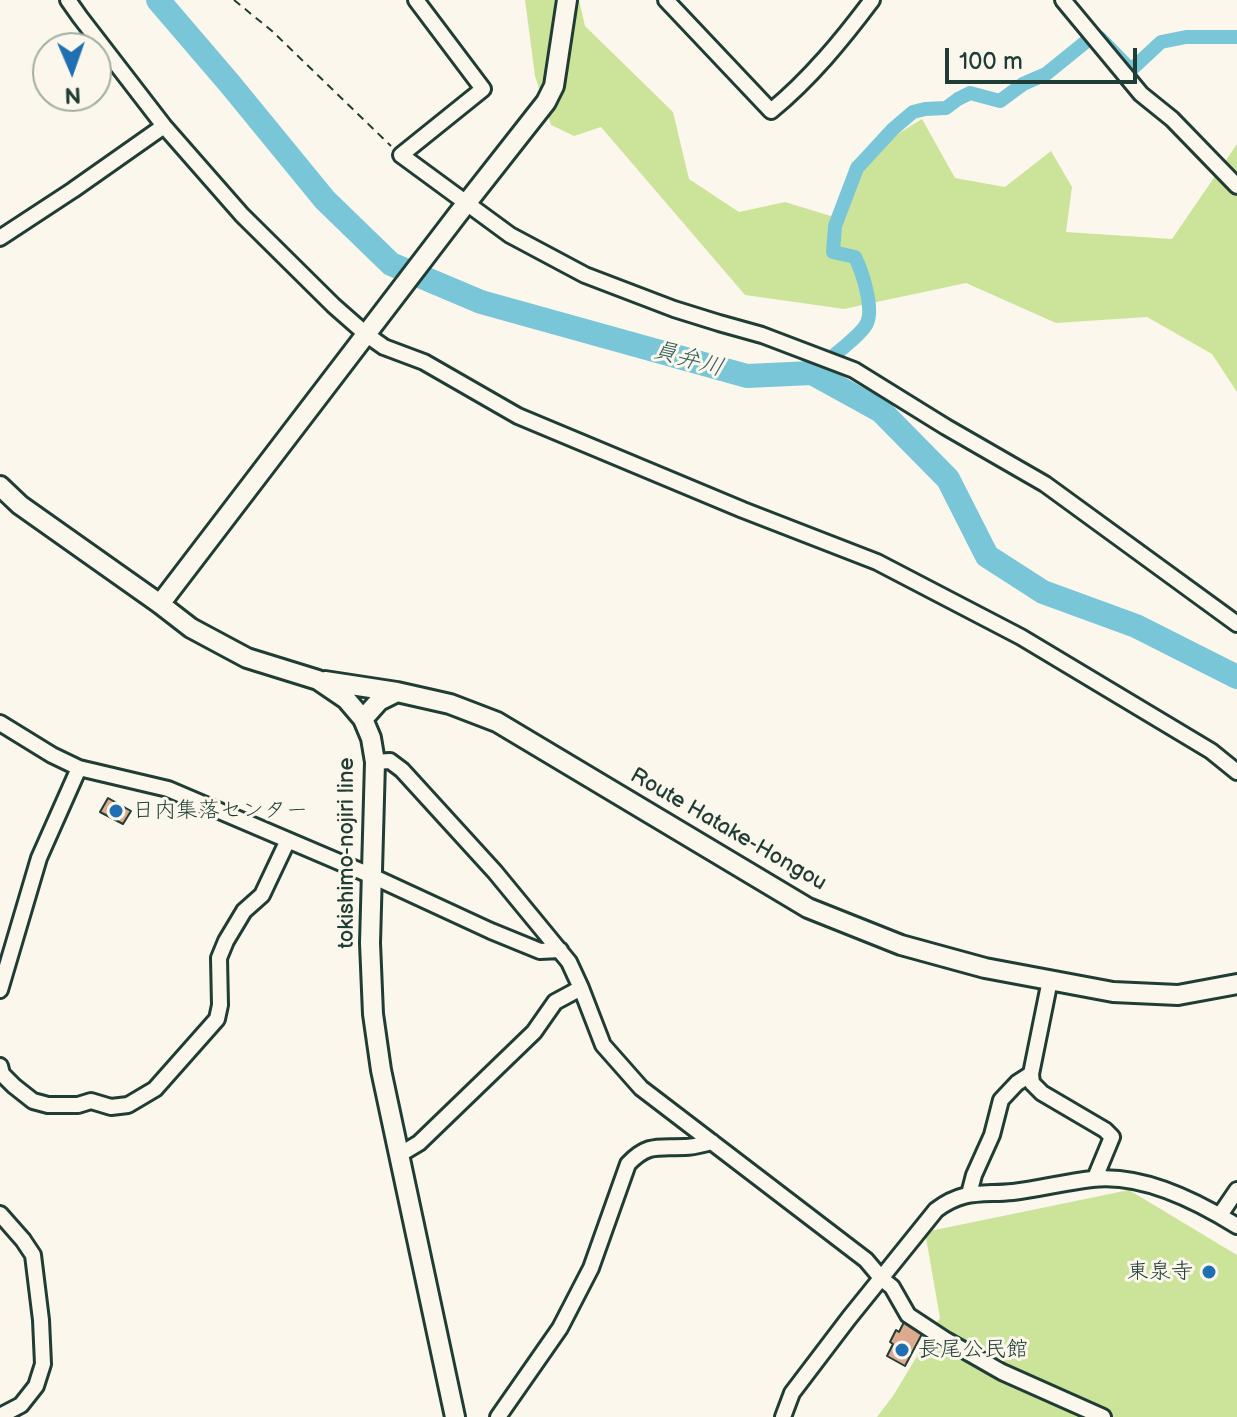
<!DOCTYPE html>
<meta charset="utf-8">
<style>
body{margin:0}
#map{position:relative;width:1237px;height:1417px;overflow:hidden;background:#fbf7ec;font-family:"Balsamiq Sans",sans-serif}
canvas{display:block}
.north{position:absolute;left:32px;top:32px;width:80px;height:80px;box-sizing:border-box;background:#fbf7ec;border:2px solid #a3ada2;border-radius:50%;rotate:178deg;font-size:22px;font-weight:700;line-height:32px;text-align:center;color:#1f3d34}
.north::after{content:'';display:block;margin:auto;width:28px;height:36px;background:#1f6fb2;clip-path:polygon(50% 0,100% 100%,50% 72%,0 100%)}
.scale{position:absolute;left:945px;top:48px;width:192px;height:36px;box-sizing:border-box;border:4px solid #1f3d34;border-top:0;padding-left:10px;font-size:24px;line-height:28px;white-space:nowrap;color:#1f3d34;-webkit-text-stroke:6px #fbf7ec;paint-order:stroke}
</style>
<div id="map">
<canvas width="1237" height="1417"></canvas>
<div class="north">N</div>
<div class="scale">100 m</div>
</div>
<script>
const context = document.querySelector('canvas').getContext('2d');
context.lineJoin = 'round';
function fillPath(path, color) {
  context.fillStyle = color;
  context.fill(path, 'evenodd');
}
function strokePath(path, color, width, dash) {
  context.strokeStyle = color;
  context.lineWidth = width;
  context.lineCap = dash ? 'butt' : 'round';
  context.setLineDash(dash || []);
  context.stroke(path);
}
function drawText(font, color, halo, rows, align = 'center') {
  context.font = font + ' "Balsamiq Sans","Klee One",sans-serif';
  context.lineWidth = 6;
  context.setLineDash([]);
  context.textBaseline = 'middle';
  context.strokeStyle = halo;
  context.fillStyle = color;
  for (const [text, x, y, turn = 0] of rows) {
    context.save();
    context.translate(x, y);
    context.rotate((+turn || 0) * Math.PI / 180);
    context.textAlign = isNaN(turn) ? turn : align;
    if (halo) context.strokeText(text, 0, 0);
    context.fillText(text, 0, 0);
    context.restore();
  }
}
fillPath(new Path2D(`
 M525,0H579L585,26L673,112L689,179L739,212L785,202L834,217L852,162L922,119L955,178L1005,187L1051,151L1072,187L1066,232L1172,239L1237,144V392L1212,354L1147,317L1056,323L966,283L844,309L745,295L601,127L574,136L551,125L535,76Z
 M1129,1190L1237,1255V1417H877L893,1396L940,1318L925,1232Z`), '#cce49a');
strokePath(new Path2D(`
 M812,373C824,363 862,335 867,323C874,308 862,271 855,257L833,252L835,226L857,168L893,129L913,112L925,109L946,108L958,99L970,93L1000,101L1023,84L1046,74L1088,40L1100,38L1131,70L1161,42L1186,37H1237`), '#79c6d8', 14);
strokePath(new Path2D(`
 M158,0L230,84L325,200L391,264L481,302L747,376L812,373L881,411L948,479L987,556L1043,592L1136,626L1237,677`), '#79c6d8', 24);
const building = new Path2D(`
 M108,798L131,811L123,824L100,812Z
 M904,1322L923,1332L905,1366L887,1356L893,1344L890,1342L896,1330L899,1332Z`);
fillPath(building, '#ddaa90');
strokePath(building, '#1f3d34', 2);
const street = new Path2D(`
 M68,0L80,17L164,126L242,215L334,306L367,335L384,347L424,362L518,416L743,510L877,562L1021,637L1211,751L1237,772
 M416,0L483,89L401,155L510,235L585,275L674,309L719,323L762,335L854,370L946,427L1045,484L1237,624
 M666,0L771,111C810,79 842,40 872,0
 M1063,0L1141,94L1172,119L1237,186
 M0,238L73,190L164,126
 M0,723L52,755L79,768L168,789L372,876L491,931L540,951L560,950
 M375,762L390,761L402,770L495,872L569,962L581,988L603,1045L641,1088L866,1260L882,1279L892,1287L908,1315L946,1340L1002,1372L1103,1417
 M1050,980L1031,1074L1032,1083L1042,1093L1105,1130L1112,1137L1095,1178
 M0,990L39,858L79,768
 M0,1066L2,1074L14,1086L33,1101L48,1105H78L91,1101L111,1107L128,1105L155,1089L217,1019L220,1005L219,958L226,941L244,911L262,895L288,840
 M399,1155L419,1143L534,1032L555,1002L581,988
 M969,1194L974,1175L992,1135L1001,1100L1017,1083L1031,1074
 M0,1214L23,1240L33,1255L41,1320L43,1364L36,1386L21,1405L0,1416
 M1220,1215L1237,1190
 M498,1417L560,1328L591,1268L628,1164C648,1143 658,1148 685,1147C694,1147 703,1144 712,1142
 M783,1417L792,1393L849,1318L936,1210C964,1189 981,1195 1013,1192C1039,1189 1065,1182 1092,1179C1141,1173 1197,1201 1237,1226`);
const secondary = new Path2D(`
 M0,486L20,505L160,604L191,628L247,658L318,680L346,699L363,719L371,738L375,762L370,943L373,1014L381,1070L455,1417
 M160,604L458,214L546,102L554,86L567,0
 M325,681L397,692
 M363,719L379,701L397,692L450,704L497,722L808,908L901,945L985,968L1113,992L1178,995L1237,984`);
strokePath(street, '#1f3d34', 20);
strokePath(secondary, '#1f3d34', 24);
strokePath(new Path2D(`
 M234,0L272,31L391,146`), '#1f3d34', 2, [8, 6]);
strokePath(street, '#fbf7ec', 14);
strokePath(secondary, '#fbf7ec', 18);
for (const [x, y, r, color] of [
 [116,811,8,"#1f6fb2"],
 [1209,1272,8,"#1f6fb2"],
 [902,1350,8,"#1f6fb2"]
]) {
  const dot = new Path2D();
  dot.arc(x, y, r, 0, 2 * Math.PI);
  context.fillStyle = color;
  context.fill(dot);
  strokePath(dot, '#fbf7ec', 3);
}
drawText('22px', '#1f3d34', '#fbf7ec', [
 ["日内集落センター",132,811],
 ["東泉寺",1193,1272,"right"],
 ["長尾公民館",918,1350]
], 'left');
drawText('22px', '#1f3d34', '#fbf7ec', [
 ["Route Hatake-Hongou",728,830,30],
 ["tokishimo-nojiri line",347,853,-90]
]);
drawText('italic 24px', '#365f5d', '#fbf7ec', [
 ["員弁川",688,360,16]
]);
</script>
